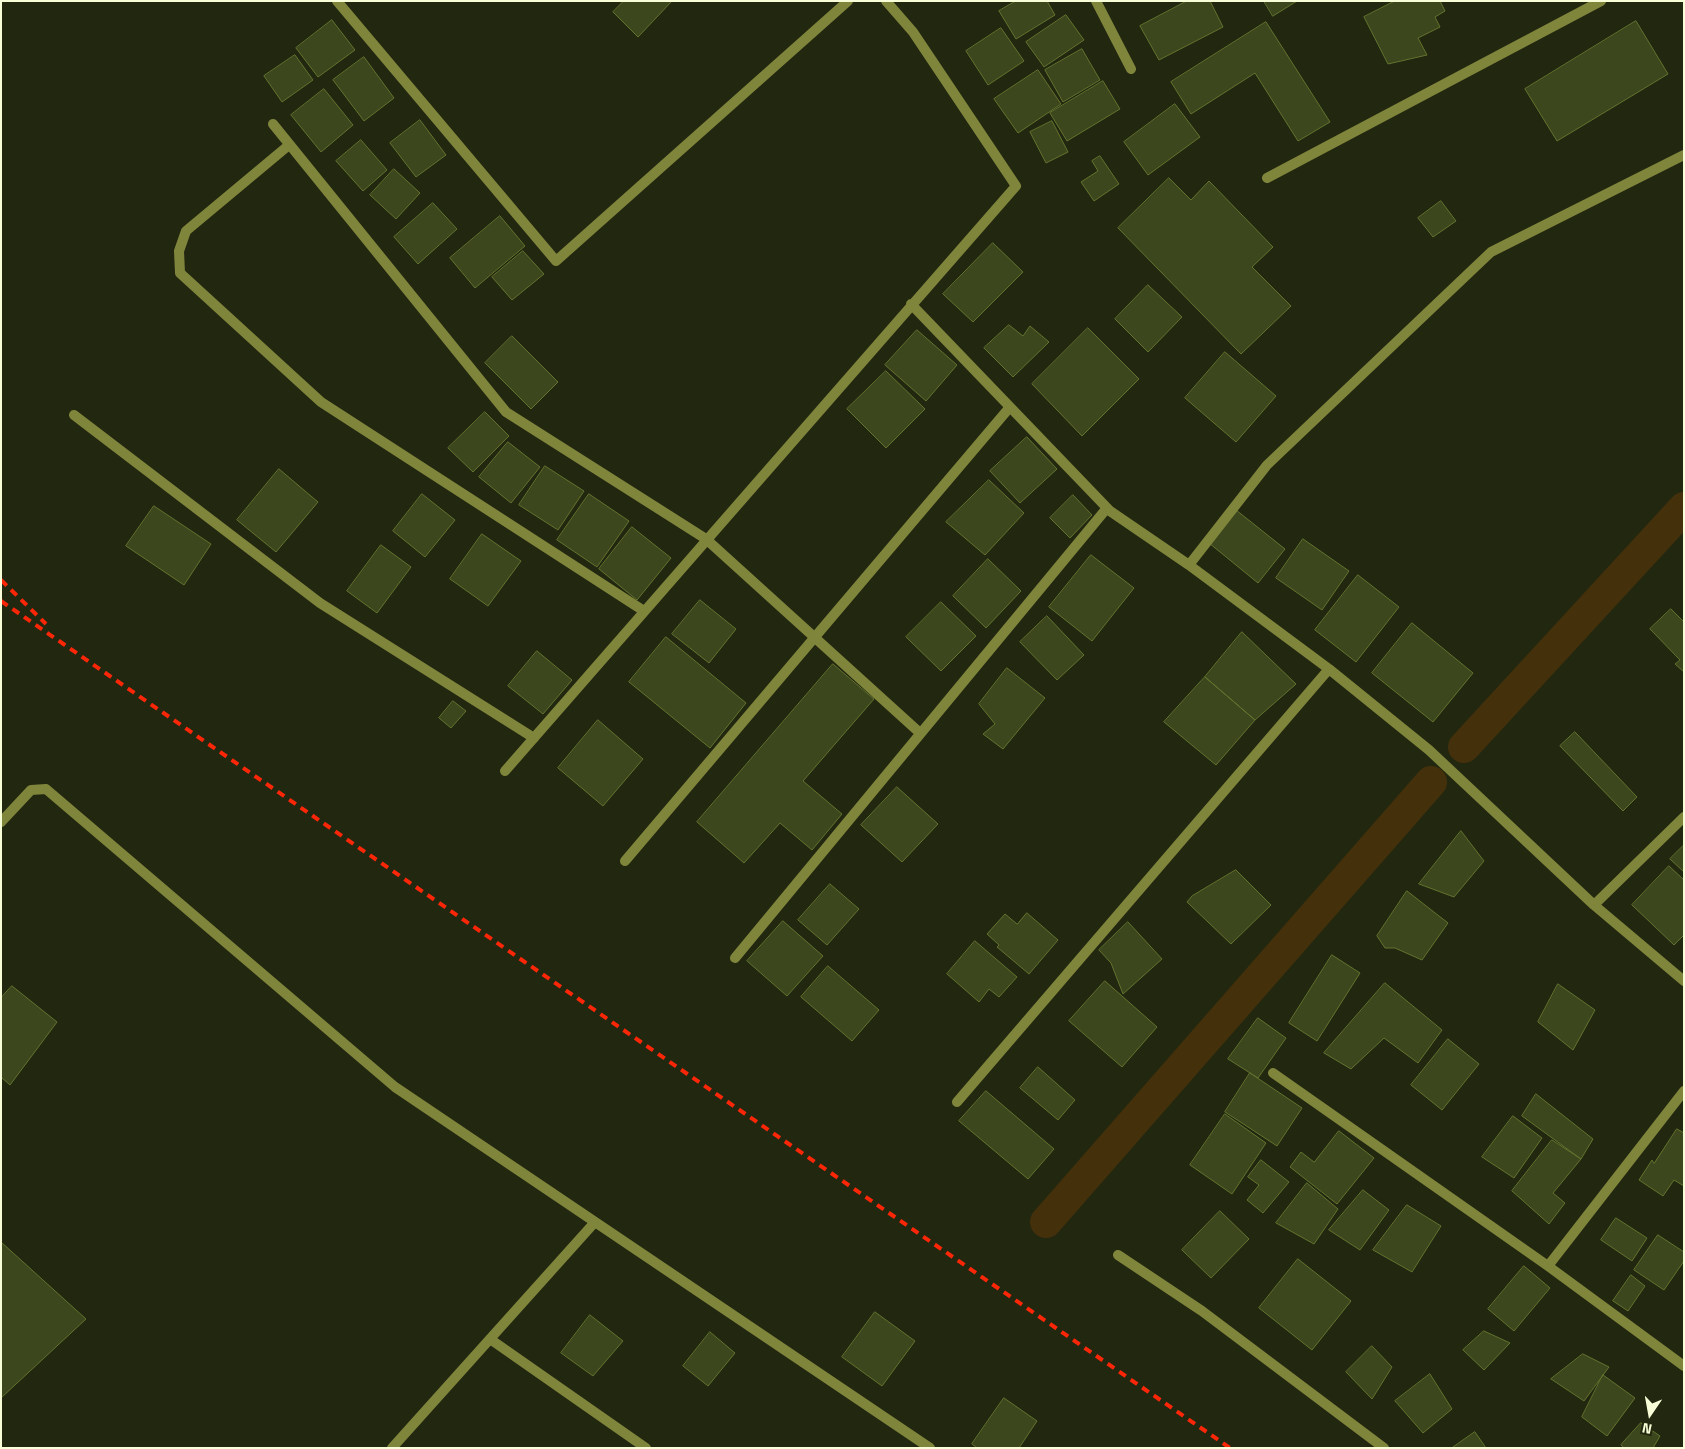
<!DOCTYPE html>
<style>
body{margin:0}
#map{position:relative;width:1685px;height:1449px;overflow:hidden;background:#222710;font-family:"Titillium Web",sans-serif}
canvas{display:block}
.frame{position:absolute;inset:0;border:2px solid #f8fed7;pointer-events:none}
.north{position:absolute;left:1625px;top:1389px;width:50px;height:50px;-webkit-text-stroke:4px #222710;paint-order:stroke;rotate:192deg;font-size:14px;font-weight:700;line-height:20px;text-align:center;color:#f8fed7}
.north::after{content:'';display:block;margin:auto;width:18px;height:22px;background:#f8fed7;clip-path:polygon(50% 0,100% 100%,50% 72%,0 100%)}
</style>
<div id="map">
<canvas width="1685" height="1449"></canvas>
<div class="frame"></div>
<div class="north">N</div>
</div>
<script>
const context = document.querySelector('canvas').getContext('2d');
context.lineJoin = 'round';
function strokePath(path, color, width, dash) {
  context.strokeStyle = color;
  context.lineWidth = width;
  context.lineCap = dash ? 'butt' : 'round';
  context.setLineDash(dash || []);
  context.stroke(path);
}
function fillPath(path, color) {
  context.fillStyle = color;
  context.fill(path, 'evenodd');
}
strokePath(new Path2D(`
 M1464,747L1684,508
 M1046,1222L1431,782`), '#44310c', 32);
const building = new Path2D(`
 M624,1H672L638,37L613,12Z
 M1016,1H1047L1055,15L1016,39L999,11Z
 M1187,1H1210L1223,27L1159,60L1140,26Z
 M1264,1H1297L1273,16Z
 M1395,1H1440L1445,11L1435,17L1440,27L1418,38L1427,55L1388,64L1364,17Z
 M1066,15L1084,40L1044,67L1026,42Z
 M332,20L355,50L318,77L296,48Z
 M1636,21L1668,74L1557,141L1525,89Z
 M1266,22L1330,122L1298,141L1255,73L1191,114L1171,82Z
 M1001,28L1024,61L988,85L966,51Z
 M1082,49L1100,80L1063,102L1045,70Z
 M295,55L313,80L282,102L264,76Z
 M364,57L394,98L364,121L333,80Z
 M1038,70L1061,104L1018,133L994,99Z
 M1103,81L1120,109L1067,141L1050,113Z
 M324,89L353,125L321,152L291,115Z
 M1175,104L1200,137L1148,175L1124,142Z
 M420,120L446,155L416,177L390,143Z
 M1052,121L1068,152L1046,163L1030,132Z
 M361,140L387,170L363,191L336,161Z
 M1100,156L1119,184L1094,201L1081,182L1098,171L1092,161Z
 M394,169L420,193L396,219L370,195Z
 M1169,178L1191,200L1209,181L1273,247L1252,267L1291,306L1241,354L1118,228Z
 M1441,201L1456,221L1433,237L1418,218Z
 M433,203L457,229L418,264L394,237Z
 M500,216L525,246L475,288L450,258Z
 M993,243L1023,272L973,322L943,294Z
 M523,251L544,274L512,300L492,277Z
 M1148,285L1182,317L1148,352L1115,319Z
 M1009,325L1023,336L1030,326L1049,342L1013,377L984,348Z
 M1088,328L1139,379L1082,436L1032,384Z
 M917,330L957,365L926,401L885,365Z
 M512,336L558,382L531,409L485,363Z
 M1225,352L1276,396L1236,442L1185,398Z
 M886,371L925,409L886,448L847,409Z
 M485,412L509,436L473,472L448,448Z
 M1027,437L1057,469L1020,503L990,471Z
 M508,442L540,467L511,503L479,477Z
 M545,466L584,491L558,530L519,505Z
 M279,469L318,502L276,552L237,520Z
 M989,480L1024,513L985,555L946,522Z
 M422,494L455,520L425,557L393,531Z
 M589,494L629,521L597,567L557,540Z
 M1073,495L1092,515L1070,538L1050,518Z
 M154,506L211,544L184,585L126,546Z
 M1236,510L1285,549L1258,583L1209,543Z
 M632,527L671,558L637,600L599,569Z
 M482,534L521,561L488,606L450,579Z
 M1303,539L1349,571L1322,610L1276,578Z
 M381,545L411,567L377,613L347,591Z
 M1091,555L1134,588L1092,641L1049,607Z
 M988,559L1021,591L986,628L953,596Z
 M1358,575L1399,607L1356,662L1315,630Z
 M700,600L736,629L709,663L672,634Z
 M941,602L976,636L941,671L906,637Z
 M1671,609L1684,622V672L1675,664L1680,660L1650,629Z
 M1047,616L1084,655L1057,680L1020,642Z
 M1412,623L1473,673L1433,722L1372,673Z
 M1242,632L1296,684L1255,720L1205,677Z
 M666,637L746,703L710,748L629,682Z
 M537,651L572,680L543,714L508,686Z
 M833,664L874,699L803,781L842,814L812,850L780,823L744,863L697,822Z
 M1007,668L1045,698L1003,749L983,734L995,724L979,704Z
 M1205,677L1255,720L1216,765L1164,722Z
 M453,701L466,711L451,728L439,718Z
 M598,720L643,759L603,806L558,768Z
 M1575,732L1637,797L1623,811L1560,746Z
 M897,787L938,824L902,862L861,825Z
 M1461,831L1484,861L1454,897L1419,884Z
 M1684,845V872L1670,859Z
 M1669,866L1684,880V935L1674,945L1632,905Z
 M1236,870L1271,905L1231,944L1187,902L1192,896Z
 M830,884L859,909L827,945L798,920Z
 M1407,891L1448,923L1422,960L1395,948H1385L1377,936Z
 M1027,913L1058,940L1029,974L997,947L999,945L987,934L1005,914L1017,924Z
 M783,921L823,956L787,996L747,961Z
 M1128,922L1162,959L1123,994L1111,963L1099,950Z
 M975,941L1017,977L999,997L989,989L979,1002L947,974Z
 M1332,955L1360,973L1317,1041L1289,1023Z
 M828,966L879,1010L852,1041L801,997Z
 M1105,981L1157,1027L1122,1067L1069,1021Z
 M1385,983L1442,1030L1418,1063L1384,1038L1351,1069L1324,1053Z
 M1558,984L1595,1010L1573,1050L1538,1022Z
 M12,986L57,1022L10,1085L1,1077V998Z
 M1258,1018L1286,1038L1258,1078L1228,1059Z
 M1448,1039L1479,1064L1442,1110L1411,1085Z
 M1038,1067L1075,1100L1058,1120L1020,1088Z
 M1250,1073L1302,1108L1277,1146L1225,1112Z
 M986,1091L1054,1149L1028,1179L959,1121Z
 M1536,1094L1593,1139L1581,1159L1522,1116Z
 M1225,1114L1266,1143L1232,1194L1190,1165Z
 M1513,1116L1542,1138L1514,1178L1482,1157Z
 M1677,1129L1684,1133V1186L1674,1180L1663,1196L1639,1180L1652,1160L1654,1163Z
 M1339,1131L1374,1158L1337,1204L1290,1167L1301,1152L1314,1162Z
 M1552,1140L1581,1159L1553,1193L1565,1203L1549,1224L1512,1191Z
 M1261,1160L1289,1182L1263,1213L1247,1200L1259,1185L1248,1177Z
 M1307,1183L1338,1209L1314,1244L1276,1223Z
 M1363,1190L1389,1210L1360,1250L1329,1230Z
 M1407,1205L1441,1226L1412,1272L1373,1250Z
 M1220,1211L1249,1239L1211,1278L1182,1250Z
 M1616,1218L1647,1238L1632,1261L1601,1240Z
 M1658,1235L1684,1252V1261L1664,1290L1634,1270Z
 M1,1242L86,1319L1,1398Z
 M1298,1259L1351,1301L1312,1350L1259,1308Z
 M1524,1266L1550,1288L1514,1331L1488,1309Z
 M1631,1275L1645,1286L1628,1311L1613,1301Z
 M875,1312L915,1341L882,1386L842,1357Z
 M590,1315L623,1341L593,1376L561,1353Z
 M1484,1331L1510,1343L1484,1370L1463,1350Z
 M710,1332L735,1353L708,1386L683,1366Z
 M1372,1346L1392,1367L1372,1399L1346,1372Z
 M1583,1354L1609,1367L1584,1401L1551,1379Z
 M1430,1374L1452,1409L1423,1433L1395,1401Z
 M1603,1375L1635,1398L1607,1436L1582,1417Z
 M1004,1398L1037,1421L1019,1448H977L972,1444Z
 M1641,1423L1660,1436L1653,1448H1624L1621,1445Z
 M1475,1432L1486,1448H1452Z`);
fillPath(building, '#3d471d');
strokePath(building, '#63732f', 1);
strokePath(new Path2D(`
 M337,1L556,261L848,1
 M1096,1L1131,69
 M273,124L506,412L706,539L920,733
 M289,145L186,231L179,251L180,273L321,402L644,611
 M1267,178L1601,1
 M911,304L1110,511L1189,565L1329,669L1429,750L1594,905
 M74,415L320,603L534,738
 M1189,565L1267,465L1491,252L1684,155
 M505,771L1016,186L913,32L886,1
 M1684,817L1594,905L1684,981
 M1,822L31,790L46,789L395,1087L930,1448
 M625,861L1010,407
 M735,958L1107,508
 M1273,1073L1548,1266L1684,1366
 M957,1102L1329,669
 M1118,1255L1202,1311L1384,1448
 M1548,1266L1684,1091
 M490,1339L646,1448
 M392,1448L595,1222`), '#80853c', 10);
strokePath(new Path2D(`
 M1,580L46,624
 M1,601L1230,1448`), '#f92708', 4, [8, 6]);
</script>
